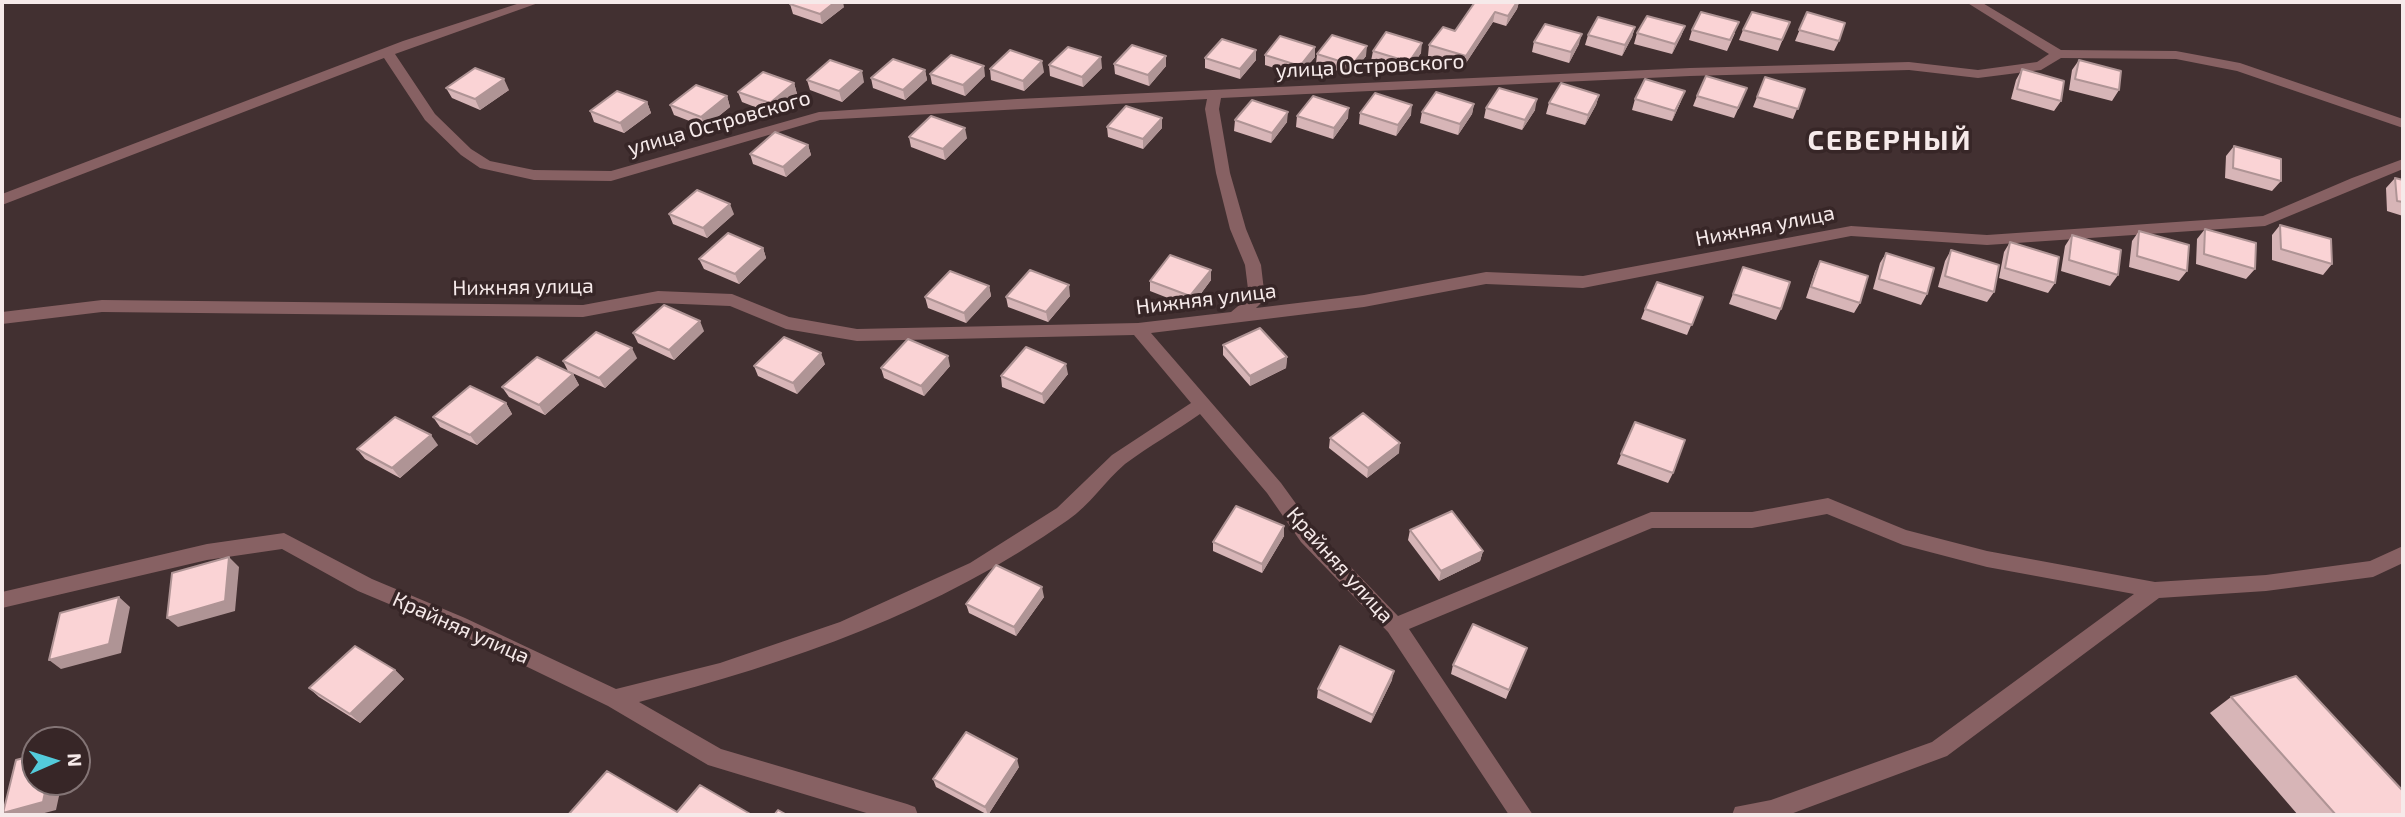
<!DOCTYPE html>
<meta charset="utf-8">
<style>
body{margin:0}
#map{position:relative;width:2405px;height:817px;overflow:hidden;background:#423031;font-family:"Exo 2",sans-serif}
canvas{display:block}
.frame{position:absolute;inset:0;border:4px solid #f6eaea;pointer-events:none}
.north{position:absolute;left:21px;top:726px;width:70px;height:70px;box-sizing:border-box;background:#372627;border:2px solid #837475;border-radius:50%;rotate:87deg;font-size:19px;font-weight:700;line-height:28px;text-align:center;color:#f6eaea}
.north::after{content:'';display:block;margin:auto;width:24px;height:32px;background:#53cbdb;clip-path:polygon(50% 0,100% 100%,50% 72%,0 100%)}
</style>
<div id="map">
<canvas width="2405" height="817"></canvas>
<div class="frame"></div>
<div class="north">N</div>
</div>
<script>
const context = document.querySelector('canvas').getContext('2d');
context.lineJoin = 'round';
function fillPath(path, color) {
  context.fillStyle = color;
  context.fill(path, 'evenodd');
}
function strokePath(path, color, width, dash) {
  context.strokeStyle = color;
  context.lineWidth = width;
  context.lineCap = dash ? 'butt' : 'round';
  context.setLineDash(dash || []);
  context.stroke(path);
}
function drawText(font, color, halo, rows, align = 'center') {
  context.font = font + ' "Exo 2",sans-serif';
  context.lineWidth = 7;
  context.setLineDash([]);
  context.textBaseline = 'middle';
  context.strokeStyle = halo;
  context.fillStyle = color;
  for (const [text, x, y, turn = 0] of rows) {
    context.save();
    context.translate(x, y);
    context.rotate((+turn || 0) * Math.PI / 180);
    context.textAlign = isNaN(turn) ? turn : align;
    if (halo) context.strokeText(text, 0, 0);
    context.fillText(text, 0, 0);
    context.restore();
  }
}
fillPath(new Path2D(`
 M523,2H541L395,54L435,114L471,149L490,161L534,170L611,171L819,112L1017,99L1690,68L1909,62L1978,70L2037,62L2049,54L1966,2H1981L2061,50L2176,51L2240,63L2403,119V128L2237,71L2176,59L2061,58L2041,70L1978,78L1909,70L1690,76L1221,98L1219,109L1230,173L1246,229L1261,265L1265,299L1256,308L1364,295L1486,272L1583,276L1851,226L1987,235L2263,216L2352,178L2403,159V169L2265,226L1987,245L1851,236L1583,288L1486,284L1364,307L1151,333L1281,483L1315,530L1398,616L1651,512H1752L1828,498L1906,530L1987,551L2155,582L2266,575L2370,561L2403,546V563L2373,577L2266,591L2159,598L1947,756L1788,815H1732L1735,807L1771,800L1932,742L2134,594L1987,567L1903,545L1827,514L1752,528H1652L1409,629L1533,815H1509L1388,632L1301,542L1267,493L1200,414C1176,431 1149,446 1125,464C1105,481 1090,505 1068,520C940,611 790,663 639,702L721,749L907,804L915,807L918,815H873L708,765L608,706L451,630L358,591L282,549L207,560L2,608V592L207,544L284,533L372,579L465,618L616,689L720,663L840,622L970,563L1057,508L1112,455L1191,403L1134,335L857,341L786,329L730,306L658,303L583,317L102,312L2,324V312L102,300L583,305L658,291L732,294L789,317L857,329L1138,323L1231,312L1249,297L1245,265L1230,229L1216,173L1205,109L1207,99L820,120L611,181L534,180L480,168L461,155L425,120L384,58L2,205V194L403,41Z`), '#876163');
fillPath(new Path2D(`
 M1475,2H1519L1517,9L1506,26L1493,22L1464,66L1428,56L1429,45L1455,31Z
 M790,4L844,7L822,24L793,14Z
 M1807,12L1839,41L1834,51L1795,41Z
 M1790,22L1778,51L1739,40L1743,30Z
 M1685,26L1681,36L1672,54L1634,44L1637,33Z
 M1635,27L1632,37L1622,56L1585,45L1588,35Z
 M1692,30L1735,33L1727,51L1689,40Z
 M1534,42L1579,44L1569,63L1532,52Z
 M1256,50V60L1240,79L1205,68V58Z
 M1373,51L1421,53L1407,72L1371,61Z
 M1317,54L1366,56L1351,75L1316,64Z
 M1265,55L1315,57L1299,76L1265,65Z
 M1166,56V66L1149,86L1115,74L1114,64Z
 M2079,60L2119,90L2112,101L2069,90L2072,70Z
 M1049,65L1102,68L1083,87L1050,76Z
 M990,69L1044,72L1024,91L991,80Z
 M2022,69L2061,101L2054,111L2011,99L2016,80Z
 M925,70L927,80L905,100L873,88L871,78Z
 M930,74L985,76L965,96L932,84Z
 M1765,77L1805,89L1793,119L1753,107Z
 M807,80L864,82L842,102L810,90Z
 M794,83L797,94L773,114L742,102L738,92Z
 M446,88L509,90L480,110L452,98Z
 M1599,95L1596,105L1585,125L1546,114L1549,103Z
 M727,96L730,107L705,127L674,115L670,105Z
 M1697,96L1743,98L1734,118L1693,106Z
 M1635,99L1681,101L1672,121L1632,110Z
 M647,102L651,113L624,133L594,122L590,111Z
 M1474,104L1472,114L1458,135L1420,123L1422,112Z
 M1486,108L1535,110L1522,130L1484,118Z
 M1360,113L1411,115L1396,136L1359,124Z
 M1297,116L1348,118L1333,139L1296,127Z
 M1162,118V128L1143,149L1108,137L1107,127Z
 M1235,120L1287,122L1271,143L1234,131Z
 M909,137L967,138L945,160L911,147Z
 M808,145L811,155L786,177L753,164L750,154Z
 M2234,146L2281,181L2272,191L2225,178L2226,156Z
 M2395,178L2403,180V216L2387,211L2386,188Z
 M669,214H734L707,238L673,224Z
 M2280,225L2332,264L2323,275L2272,260V235Z
 M2205,229L2255,269L2246,279L2196,264L2197,239Z
 M2139,231L2187,271L2179,281L2129,267L2132,241Z
 M2072,235L2118,275L2110,286L2061,271L2065,246Z
 M2010,242L2055,283L2048,293L1999,278L2004,252Z
 M763,248L766,258L739,284L704,269L699,259Z
 M1951,250L1994,292L1987,302L1938,287L1945,261Z
 M1886,253L1927,294L1921,305L1873,289L1880,263Z
 M1820,261L1860,303L1854,313L1806,298L1815,271Z
 M1739,278L1781,309L1776,320L1729,304Z
 M1211,280L1191,307L1150,291V281Z
 M989,286L991,296L966,323L928,308L925,297Z
 M1070,296L1048,322L1008,307L1006,297Z
 M1703,297L1687,335L1641,319L1645,309Z
 M704,331L674,360L638,343L633,333Z
 M1223,345L1287,357L1286,368L1250,386L1223,355Z
 M637,358L605,388L568,371L563,361Z
 M825,364L797,394L758,376L754,366Z
 M950,366L924,396L884,378L881,368Z
 M573,374L579,385L545,415L509,397L502,387Z
 M1068,374L1044,404L1002,387L1001,376Z
 M506,403L512,414L477,445L440,427L433,417Z
 M1635,422L1673,473L1668,483L1617,464Z
 M1330,438L1399,453L1367,478L1329,448Z
 M438,445L400,478L365,459L357,449Z
 M1410,530L1483,551L1480,561L1439,581L1408,540Z
 M1284,536L1262,573L1213,551V542Z
 M1044,597L1016,636L969,613L966,604Z
 M1527,648L1506,699L1451,674L1453,665Z
 M395,670L404,679L360,723L319,697L309,688Z
 M1392,680L1371,723L1317,698L1318,689Z
 M2231,697L2403,815H2298L2210,713Z
 M1019,767L988,815L936,787L933,779Z`), '#d7b5b7');
fillPath(new Path2D(`
 M835,2H843L844,7L822,24L820,14Z
 M1517,2H1519L1517,9L1506,26L1508,16Z
 M1495,12L1493,22L1464,66L1466,56Z
 M1685,26L1681,36L1672,54L1675,44Z
 M1635,27L1632,37L1622,56L1625,45Z
 M1582,34L1579,44L1569,63L1571,52Z
 M1422,43L1421,53L1407,72L1409,62Z
 M1367,46L1366,56L1351,75L1352,65Z
 M1315,47V57L1299,76L1300,66Z
 M1256,50V60L1240,79V69Z
 M1166,56V66L1149,86L1148,75Z
 M1101,57L1102,68L1083,87L1082,77Z
 M1042,61L1044,72L1024,91L1023,81Z
 M984,66L985,76L965,96L963,85Z
 M925,70L927,80L905,100L903,90Z
 M862,71L864,82L842,102L839,91Z
 M504,79L509,90L480,110L475,99Z
 M794,83L797,94L773,114L770,103Z
 M1685,91L1681,101L1672,121L1675,111Z
 M1599,95L1596,105L1585,125L1588,115Z
 M727,96L730,107L705,127L701,117Z
 M1537,99L1535,110L1522,130L1525,120Z
 M647,102L651,113L624,133L620,123Z
 M1474,104L1472,114L1458,135L1460,124Z
 M1412,105L1411,115L1396,136L1398,125Z
 M1349,108L1348,118L1333,139L1334,128Z
 M1288,112L1287,122L1271,143L1272,133Z
 M1162,118V128L1143,149V139Z
 M965,128L967,138L945,160L943,149Z
 M808,145L811,155L786,177L783,167Z
 M730,204L734,214L707,238L703,228Z
 M763,248L766,258L739,284L735,274Z
 M1211,270V280L1191,307L1190,296Z
 M1069,285L1070,296L1048,322L1046,312Z
 M989,286L991,296L966,323L964,313Z
 M700,321L704,331L674,360L669,350Z
 M632,348L637,358L605,388L599,378Z
 M821,353L825,364L797,394L793,383Z
 M948,356L950,366L924,396L921,386Z
 M1287,357L1286,368L1250,386V376Z
 M1066,364L1068,374L1044,404L1042,394Z
 M573,374L579,385L545,415L539,405Z
 M506,403L512,414L477,445L470,435Z
 M431,435L438,445L400,478L392,468Z
 M1400,443L1399,453L1367,478L1368,468Z
 M1284,526V536L1262,573V564Z
 M1483,551L1480,561L1439,581L1441,571Z
 M229,557L239,567L235,611L178,627L167,618Z
 M1042,587L1044,597L1016,636L1014,627Z
 M119,597L130,607L121,653L61,669L49,660Z
 M395,670L404,679L360,723L350,714Z
 M1394,671L1392,680L1371,723L1373,715Z
 M1017,759L1019,767L988,815L985,807Z
 M47,782H62L56,810L37,815H7L3,813Z`), '#af9495');
const building = new Path2D(`
 M792,2H835L820,14L790,4Z
 M1475,2H1517L1508,16L1495,12L1466,56L1429,45L1443,27L1455,31Z
 M1701,12L1739,22L1730,40L1692,30Z
 M1752,12L1790,22L1782,40L1743,30Z
 M1807,12L1845,23L1839,41L1799,30Z
 M1647,16L1685,26L1675,44L1637,33Z
 M1598,17L1635,27L1625,45L1588,35Z
 M1545,24L1582,34L1571,52L1534,42Z
 M1386,32L1422,43L1409,62L1373,51Z
 M1332,35L1367,46L1352,65L1317,54Z
 M1280,36L1315,47L1300,66L1265,55Z
 M1222,39L1256,50L1240,69L1205,58Z
 M1132,45L1166,56L1148,75L1114,64Z
 M1068,47L1101,57L1082,77L1049,65Z
 M1010,50L1042,61L1023,81L990,69Z
 M951,55L984,66L963,85L930,74Z
 M893,59L925,70L903,90L871,78Z
 M830,60L862,71L839,91L807,80Z
 M2079,60L2121,71L2119,90L2075,79Z
 M475,68L504,79L475,99L446,88Z
 M2022,69L2064,81L2061,101L2017,89Z
 M763,72L794,83L770,103L738,92Z
 M1706,76L1747,88L1738,108L1697,96Z
 M1765,77L1805,89L1798,109L1757,97Z
 M1645,79L1685,91L1675,111L1635,99Z
 M1561,83L1599,95L1588,115L1549,103Z
 M696,85L727,96L701,117L670,105Z
 M1499,88L1537,99L1525,120L1486,108Z
 M617,91L647,102L620,123L590,111Z
 M1436,92L1474,104L1460,124L1422,112Z
 M1375,93L1412,105L1398,125L1360,113Z
 M1313,96L1349,108L1334,128L1297,116Z
 M1252,100L1288,112L1272,133L1235,120Z
 M1126,106L1162,118L1143,139L1107,127Z
 M931,116L965,128L943,149L909,137Z
 M775,132L808,145L783,167L750,154Z
 M2234,146L2281,159V181L2233,168Z
 M2395,178L2403,180V202L2397,201Z
 M697,190L730,204L703,228L669,214Z
 M2280,225L2331,239L2332,264L2281,249Z
 M2205,229L2256,243L2255,269L2204,254Z
 M2139,231L2189,245L2187,271L2137,256Z
 M728,233L763,248L735,274L699,259Z
 M2072,235L2121,250L2118,275L2069,260Z
 M2010,242L2059,257L2055,283L2005,268Z
 M1951,250L1999,265L1994,292L1945,276Z
 M1886,253L1934,268L1927,294L1879,279Z
 M1170,255L1211,270L1190,296L1150,281Z
 M1820,261L1868,276L1860,303L1811,287Z
 M1743,267L1790,282L1781,309L1733,294Z
 M1030,270L1069,285L1046,312L1006,297Z
 M950,271L989,286L964,313L925,297Z
 M1657,282L1703,297L1692,325L1645,309Z
 M664,305L700,321L669,350L633,333Z
 M1260,328L1287,357L1250,376L1223,345Z
 M596,332L632,348L599,378L563,361Z
 M784,337L821,353L793,383L754,366Z
 M908,339L948,356L921,386L881,368Z
 M1026,347L1066,364L1042,394L1001,376Z
 M537,357L573,374L539,405L502,387Z
 M470,386L506,403L470,435L433,417Z
 M1363,413L1400,443L1368,468L1330,438Z
 M395,417L431,435L392,468L357,449Z
 M1635,422L1685,440L1673,473L1621,454Z
 M1236,506L1284,526L1262,564L1213,542Z
 M1452,511L1483,551L1441,571L1410,530Z
 M229,557L225,601L167,618L172,573Z
 M996,565L1042,587L1014,627L966,604Z
 M119,597L109,644L49,660L60,613Z
 M1473,624L1527,648L1509,690L1453,665Z
 M355,646L395,670L350,714L309,688Z
 M1340,646L1394,671L1373,715L1318,689Z
 M2296,676L2403,791V815H2336L2231,697Z
 M966,732L1017,759L985,807L933,779Z
 M35,755V782H47L43,802L3,813L16,760Z
 M607,771L677,812L700,785L752,815H568Z
 M778,810L787,815H774Z`);
fillPath(building, '#fad3d5');
strokePath(building, '#af9495', 2);
drawText('21px', '#f6eaea', '#372627', [
 ["улица Островского",1370,66,-3],
 ["улица Островского",719,123,-16],
 ["Нижняя улица",1765,226,-11],
 ["Нижняя улица",523,287,-1],
 ["Нижняя улица",1206,299,-7],
 ["Крайняя улица",1340,565,48],
 ["Крайняя улица",461,628,24]
]);
context.letterSpacing = '2px';
drawText('bold 28px', '#f6eaea', '#372627', [
 ["СЕВЕРНЫЙ",1890,141]
]);
context.letterSpacing = '0px';
</script>
